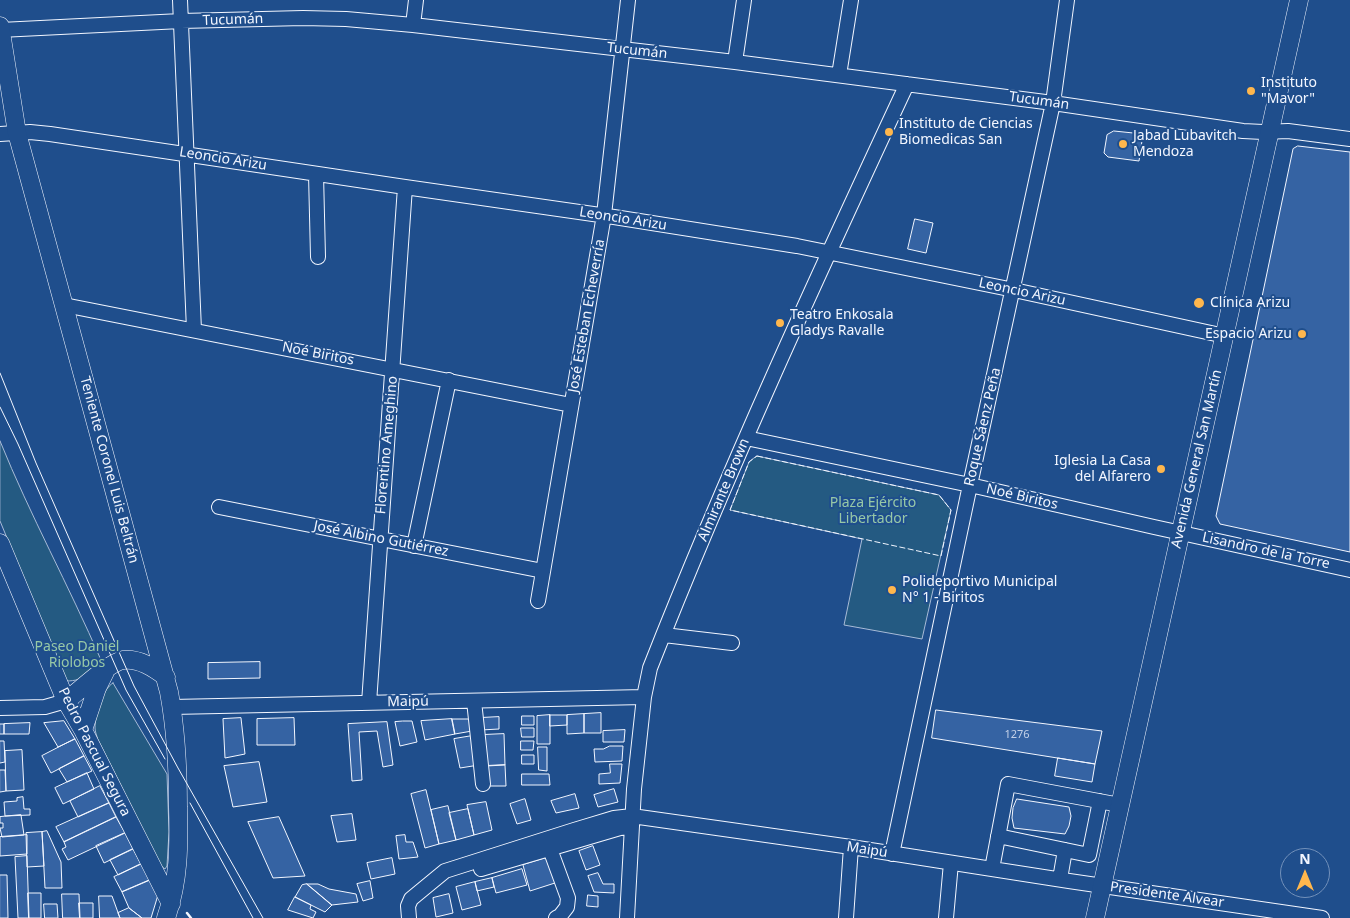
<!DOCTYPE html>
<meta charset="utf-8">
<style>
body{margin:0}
#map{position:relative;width:1350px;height:918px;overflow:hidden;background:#1f4e8c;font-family:"Noto Sans",sans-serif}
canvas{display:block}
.north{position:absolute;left:1280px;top:848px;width:50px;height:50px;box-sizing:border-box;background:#1f4e8c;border:1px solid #7391ba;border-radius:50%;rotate:0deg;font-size:14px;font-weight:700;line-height:20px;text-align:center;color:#f2f6ff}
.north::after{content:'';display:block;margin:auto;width:18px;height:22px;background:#ffb74d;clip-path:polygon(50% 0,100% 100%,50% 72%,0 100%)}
</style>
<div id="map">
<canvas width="1350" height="918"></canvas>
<div class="north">N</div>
</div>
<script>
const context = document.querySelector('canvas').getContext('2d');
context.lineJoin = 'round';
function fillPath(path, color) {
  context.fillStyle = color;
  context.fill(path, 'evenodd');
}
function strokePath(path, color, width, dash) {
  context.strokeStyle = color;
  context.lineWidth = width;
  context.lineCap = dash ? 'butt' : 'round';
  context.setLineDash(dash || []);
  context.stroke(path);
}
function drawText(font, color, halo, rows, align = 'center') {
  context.font = font + ' "Noto Sans",sans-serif';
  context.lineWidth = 4;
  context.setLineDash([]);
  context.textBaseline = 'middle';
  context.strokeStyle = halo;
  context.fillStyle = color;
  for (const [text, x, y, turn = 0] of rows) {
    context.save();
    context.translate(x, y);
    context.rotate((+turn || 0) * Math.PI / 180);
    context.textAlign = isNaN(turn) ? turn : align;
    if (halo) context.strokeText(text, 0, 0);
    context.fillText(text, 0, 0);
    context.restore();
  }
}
const green = new Path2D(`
 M0,441C30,515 69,586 101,660C88,672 86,681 66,681L0,521Z
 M757,456L939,495L951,510L922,639L844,625L862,539L730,510L749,462Z
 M113,683L167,774L169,832L167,866L165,869L161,866L98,740C97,736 95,732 95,728C95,716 102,689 113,683Z`);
fillPath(green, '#245a82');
strokePath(green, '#a8bbd7', 1);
const building = new Path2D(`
 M1114,131L1143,134L1139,161L1108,157L1104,153L1107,135Z
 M1298,146L1350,152V552L1220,524L1216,516L1293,149Z
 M915,219L933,223L926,253L908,249Z
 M260,662V678L208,679V663Z
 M936,710L1102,731L1095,764L932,738Z
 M601,713V733H584V714Z
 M584,714V733L567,734V715Z
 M550,715V744H537V716Z
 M550,715H567V725L550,726Z
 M522,716H534V725H522Z
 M499,717V729L481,730L480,718Z
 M241,718L245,754L225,758L223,719Z
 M294,718L295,745H257V719Z
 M452,719L455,734L425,740L421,721Z
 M452,719H472V731L455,734Z
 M64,721L75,739L58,747L44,723Z
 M403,721H412L417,742L400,746L395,722Z
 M387,722L393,765L383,767L377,731L359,732L362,780L352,781L348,724Z
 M30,723L29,734H4V724Z
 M0,724H4V734H0Z
 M521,728H534V737H522Z
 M625,730L624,742H603V731Z
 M504,734L505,765L486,766L482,735Z
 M472,736L479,765L460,768L454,739Z
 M75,739L84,756L51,773L42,756Z
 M0,741H4L5,762L0,763Z
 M521,741H534L533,750H521Z
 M610,746H623L622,761L595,762L594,749H603Z
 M538,747H547V771L539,770Z
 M22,750L24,790L6,791L5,751Z
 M522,755H534V764H522Z
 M84,756L92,771L67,782L59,769Z
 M1058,758L1095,764L1092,782L1055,776Z
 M259,762L267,802L233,807L224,766Z
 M610,764H622L620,783L599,784V774L610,773Z
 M505,765L506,786H488L486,766Z
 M0,770H5L6,791L0,792Z
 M87,773L94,789L63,804L55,788Z
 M522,774H549L550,785H522Z
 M100,786L109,803L78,817L70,801Z
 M614,789L618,802L598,807L594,795Z
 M426,790L439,844L425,848L411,794Z
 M575,794L579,808L556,813L551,801Z
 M23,797L24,809H30V815L5,816L4,802L17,801V798Z
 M525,799L531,820L517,824L510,804Z
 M1017,799L1069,807L1071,816L1069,826L1065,834L1014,828L1012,818L1013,808Z
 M486,802L492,830L474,835L467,805Z
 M109,803L116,817L64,842L56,827Z
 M448,806L456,840L439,844L431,810Z
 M468,809L474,835L456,840L449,813Z
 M352,814L356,840L337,842L331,816Z
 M21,815L24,835L2,837L0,828H3V823H0V817Z
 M116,817L125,833L68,860L62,849L66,847L64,842Z
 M279,817L305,876L273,878L248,822Z
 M47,831L61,862L62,888H45L42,832Z
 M42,832L44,866L27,867L26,833Z
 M125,833L133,849L104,863L96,846Z
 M27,835V854L0,856V837Z
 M405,835L406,842H413L418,857L399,859L396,836Z
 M593,846L600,865L586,870L579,851Z
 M133,849L141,864L118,875L110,860Z
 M27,856L29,918H18L15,857Z
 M549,857L558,882L530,891L523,865Z
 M392,858L395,874L371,879L367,863Z
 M141,864L150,880L122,892L114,877Z
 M522,869L527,885L496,893L492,878Z
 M598,873L603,884H614V893L594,892L588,876Z
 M0,875H7L8,918H0Z
 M492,878L494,887L477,891L475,882Z
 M150,880L158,895L151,918H142L129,908L122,892Z
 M370,881L373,898L363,901L357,884Z
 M475,882L481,905L462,910L456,887Z
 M307,884H318L329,889L356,894L358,902L332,905Z
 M307,884L332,905L325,912L295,897L302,885Z
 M28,893H41V918H29Z
 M62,894H79L80,918H63Z
 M449,894L453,913L436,917L433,898Z
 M588,895L598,896V907L587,906Z
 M99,896H112L120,918H100Z
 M295,897L311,905L310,909L316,912L313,918L288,910Z
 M79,903H93V918H80Z
 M44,904H57L58,918H45Z
 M129,908L142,918H120L118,913Z`);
fillPath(building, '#3563a3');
strokePath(building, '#f2f6ff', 1);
const minor = new Path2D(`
 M180,0L194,330
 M413,25L416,0
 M0,30L181,21L303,18L346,19L413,25L735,62L1053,103L1243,131L1263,132L1288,131L1350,139
 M735,62L744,0
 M839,75L851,0
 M0,134L30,132L50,134L405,187L614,217L797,246L1014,290L1225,336
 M316,174L318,257
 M64,305L571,405
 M746,438L970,485L1154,527L1350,570
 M219,507L543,571
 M414,546L449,380
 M538,601L604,215L628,0
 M664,635L732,643
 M474,701L483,784
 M369,703C380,531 394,359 405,187
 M172,707L644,697
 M0,708L45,707L66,701
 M998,836L1089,855L1100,801
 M550,849L568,898L567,907L560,916L556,918
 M892,854L970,485L1053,103L1067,0
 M481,869L620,828L631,827
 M992,869L1008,784L1120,805
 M1060,879L1065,850
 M409,918L408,906L411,899L445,871L574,830L614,818L632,816L851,847L1069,881L1322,918
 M627,918L634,789L644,697L650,668C728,470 817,277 907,84
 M846,918L851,847
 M946,918L951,863`);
const major = new Path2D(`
 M0,26L17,133L169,692C176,730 178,768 178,807C179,846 179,881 166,918
 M0,543L66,701L83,730L171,904
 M66,701C79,691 108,663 123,660C139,658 154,668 166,677
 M83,730L97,688L105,672
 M1095,918L1299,0`);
strokePath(minor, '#f2f6ff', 16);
strokePath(major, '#f2f6ff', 19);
strokePath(minor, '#1f4e8c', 14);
strokePath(major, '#1f4e8c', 18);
strokePath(new Path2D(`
 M0,373L36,463L134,686L178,768L263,918
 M0,407L18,444L126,690L165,759
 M190,803L253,918`), '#f2f6ff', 1);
strokePath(new Path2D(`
 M757,456L939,495L951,510L941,556L730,510L749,462Z`), '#f2f6ff', 1, [6, 2.5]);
strokePath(new Path2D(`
 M187,913L191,918`), '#f2f6ff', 2.5);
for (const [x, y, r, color] of [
 [1251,91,5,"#ffb74d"],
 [889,132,5,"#ffb74d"],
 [1123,144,5,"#ffb74d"],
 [1199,303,6,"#ffb74d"],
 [780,323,5,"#ffb74d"],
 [1302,334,5,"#ffb74d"],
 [1161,469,5,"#ffb74d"],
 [892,590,5,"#ffb74d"]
]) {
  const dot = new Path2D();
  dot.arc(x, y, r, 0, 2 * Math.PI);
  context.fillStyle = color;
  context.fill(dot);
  strokePath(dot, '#1f4e8c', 2);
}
drawText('11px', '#c3d1e8', null, [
 ["1276",1017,735]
]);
drawText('14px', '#f2f6ff', '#1f4e8c', [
 ["Tucumán",233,20,-2],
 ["Tucumán",637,51,6],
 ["Tucumán",1039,101,8],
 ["Leoncio Arizu",223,159,9],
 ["Leoncio Arizu",623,219,9],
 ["Leoncio Arizu",1022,292,12],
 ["José Esteban Echeverría",587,316,-80],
 ["Noé Biritos",318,354,11],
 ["Roque Sáenz Peña",983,427,-77],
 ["Florentino Ameghino",387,445,-85],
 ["Avenida General San Martín",1197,459,-77],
 ["Teniente Coronel Luis Beltrán",109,470,75],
 ["Almirante Brown",724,490,-67],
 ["Noé Biritos",1022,497,13],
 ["José Albino Gutiérrez",381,539,11],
 ["Lisandro de la Torre",1266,551,12],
 ["Maipú",408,702,-1],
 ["Pedro Pascual Segura",94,752,63],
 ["Maipú",867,850,9],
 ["Presidente Alvear",1167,895,8]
]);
drawText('14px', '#f2f6ff', '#1f4e8c', [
 ["Instituto",1261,83],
 ["\"Mavor\"",1261,99],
 ["Instituto de Ciencias",899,124],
 ["Biomedicas San",899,140],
 ["Jabad Lubavitch",1133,136],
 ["Mendoza",1133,152],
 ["Clínica Arizu",1210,303],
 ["Teatro Enkosala",790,315],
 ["Gladys Ravalle",790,331],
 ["Espacio Arizu",1292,334,"right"],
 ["Iglesia La Casa",1151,461,"right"],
 ["del Alfarero",1151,477,"right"],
 ["Polideportivo Municipal",902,582],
 ["N° 1 - Biritos",902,598]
], 'left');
drawText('14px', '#97c8a6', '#1f4e8c', [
 ["Plaza Ejército",873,503],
 ["Libertador",873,519],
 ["Paseo Daniel",77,647],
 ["Riolobos",77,663]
]);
</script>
